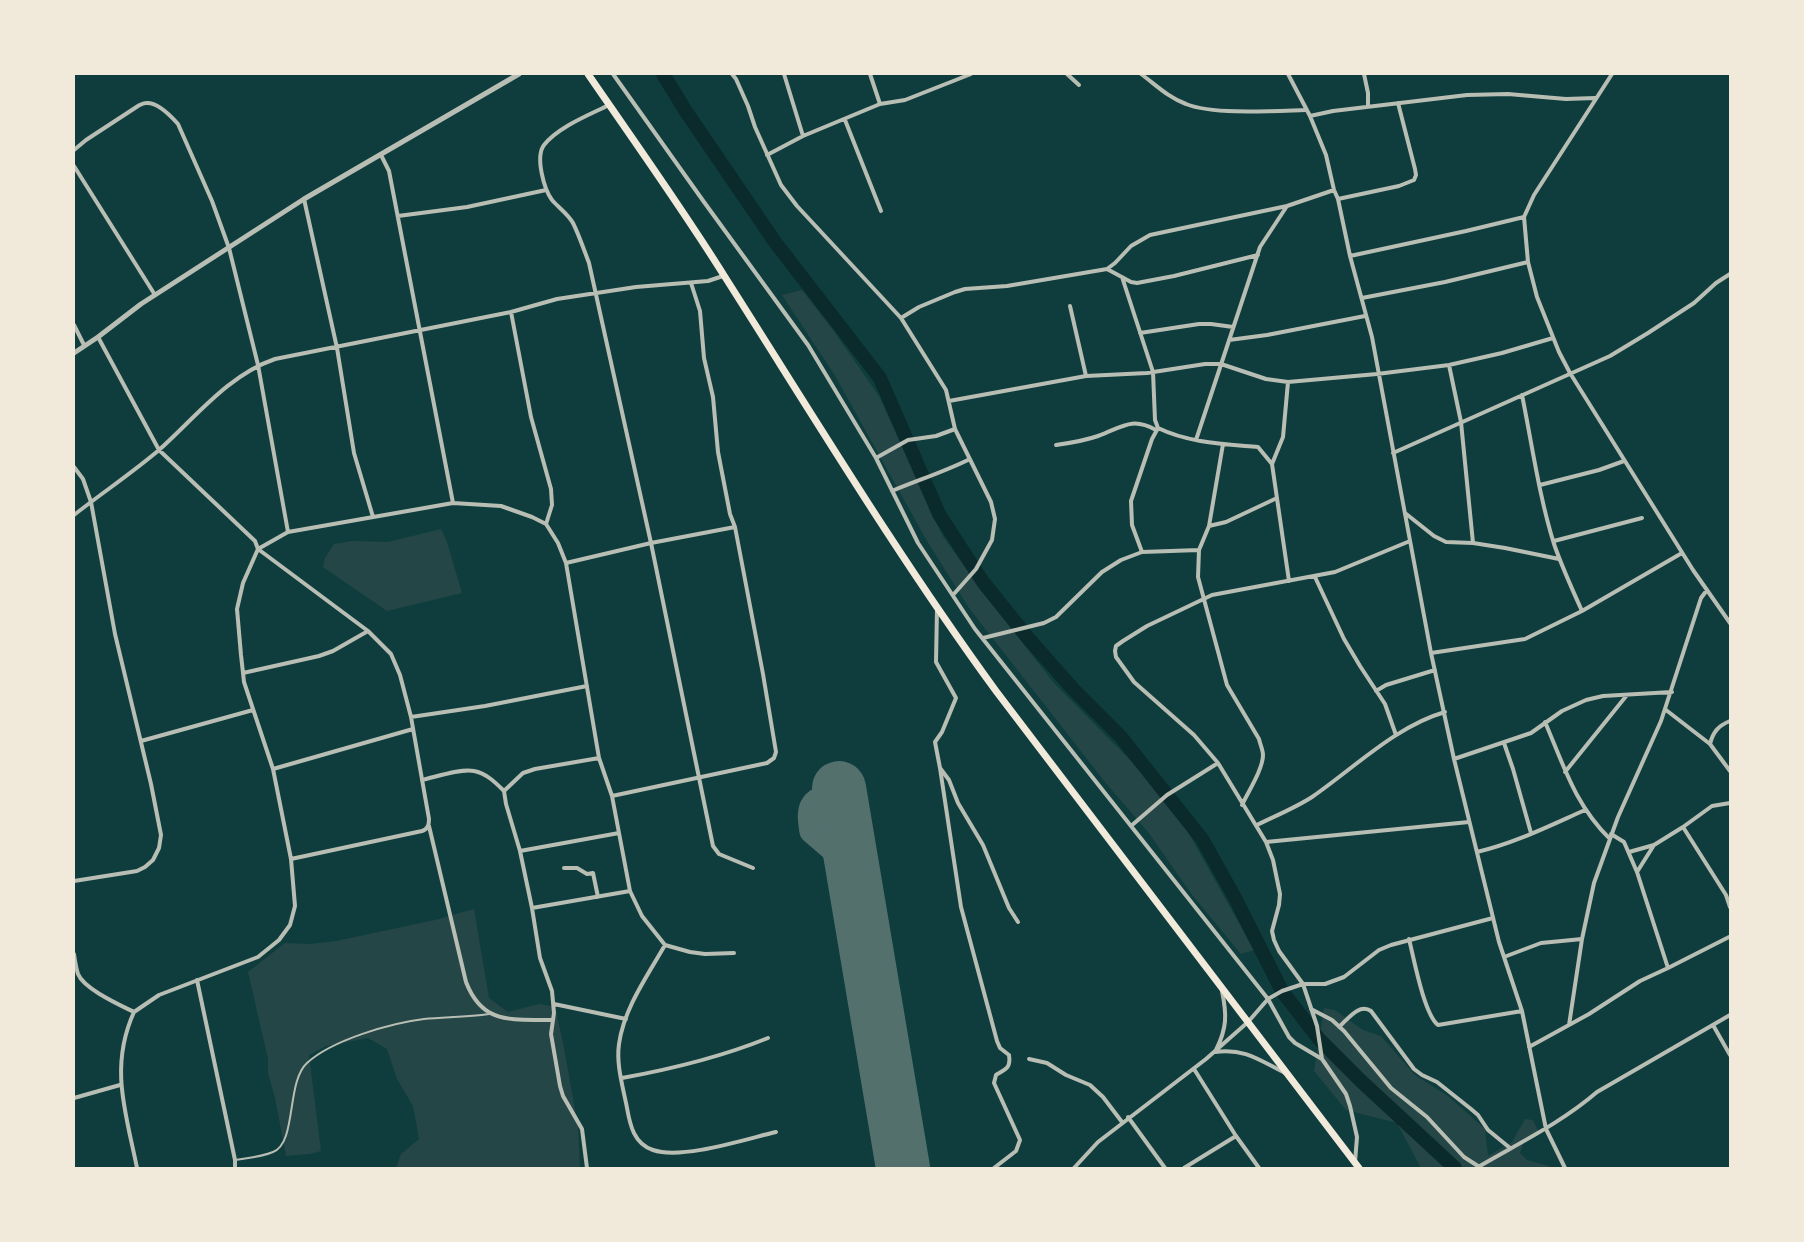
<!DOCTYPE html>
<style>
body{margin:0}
#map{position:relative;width:1804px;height:1242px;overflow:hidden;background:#0f3d3e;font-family:"Nunito Sans",sans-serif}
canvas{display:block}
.frame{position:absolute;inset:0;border:75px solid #f1e9da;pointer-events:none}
</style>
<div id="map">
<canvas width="1804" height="1242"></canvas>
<div class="frame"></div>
</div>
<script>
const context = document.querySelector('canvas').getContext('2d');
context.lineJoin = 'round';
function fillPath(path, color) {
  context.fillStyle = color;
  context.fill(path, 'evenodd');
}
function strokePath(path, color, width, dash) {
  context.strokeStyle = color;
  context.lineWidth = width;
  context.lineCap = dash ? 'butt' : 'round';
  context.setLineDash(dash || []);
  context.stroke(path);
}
fillPath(new Path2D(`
 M802,290L833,330L879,396L942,535L986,596L1054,683L1139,769L1188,832L1254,950L1241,954L1193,896L1148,832L1105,782L969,608L927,541L834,374L782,295Z
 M441,529L447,542L462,593L387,611L323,567L325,558L334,544L352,541L388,542Z
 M474,909L489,998L508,1012L539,1004L555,1007L563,1043L578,1126L580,1168H396L401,1154L419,1139L413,1106L397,1079L387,1049L368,1038L326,1046L309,1055L321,1151L310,1154L286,1156L275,1098L268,1073V1059L248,972L285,943L310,944L336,941L435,920Z
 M1324,1008L1335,1010L1363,1030L1381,1036L1415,1075L1448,1096L1485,1129L1488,1156L1512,1142L1525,1119L1533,1120L1539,1133L1524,1141L1520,1153L1527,1160L1549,1166L1551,1168H1421L1397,1123L1346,1110L1314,1071Z`), '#244646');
strokePath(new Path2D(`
 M663,74L685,110L775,242L880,378L939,514L983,582L1028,638L1073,689L1121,737L1202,839L1235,898L1282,991L1319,1039L1361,1081L1455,1168`), '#0a2a2b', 14);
strokePath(new Path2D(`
 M840,791C810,798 805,803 810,832L853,869`), '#53706d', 21);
strokePath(new Path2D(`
 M839,788L903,1168`), '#53706d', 54);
strokePath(new Path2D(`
 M235,1160C247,1158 261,1157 273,1152C297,1143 286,1082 307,1063C332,1040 391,1023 424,1019C446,1017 468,1017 489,1014`), '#b8beb3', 2);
strokePath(new Path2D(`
 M613,74L704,202L808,345L876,458L918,543L975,629L1268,999L1289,1037L1295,1043L1322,1059
 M732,74L736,79L748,106L755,127L781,185L797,206L901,318L946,390L955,429L991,502L995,519L992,540L976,569L953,595
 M784,74L803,136
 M870,74L880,104
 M1067,74L1079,85
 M1141,74C1156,85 1169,98 1186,104C1213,115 1274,111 1305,110
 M1288,74L1310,116L1326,155L1334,190L1338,199L1350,256L1372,337L1431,653L1454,759L1499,942L1522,1011L1546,1129L1565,1168
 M1364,74L1368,93V107
 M1612,74L1534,195L1524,217L1528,262L1537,297L1559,352L1570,373L1693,570L1730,623
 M609,105C589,115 558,127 544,145C535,157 544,189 552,200C559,208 568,214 573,223C579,235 584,250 589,263L651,543L713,846L719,854L753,868
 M1310,116L1333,111L1467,95L1508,94L1566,99L1595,98
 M845,120L881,211
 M74,150L86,140L138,106C140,105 143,103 146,103C158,102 171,116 178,124L212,201L229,248L258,365L288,532
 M381,155L389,171L453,503
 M767,155L803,136L880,104L905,100L971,74
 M74,166L155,295
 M304,199L337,348L354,453L373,517
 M1338,199L1399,186L1414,180L1416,175L1415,169L1398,103
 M398,216L467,207L546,190
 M1350,256L1466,231L1524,217
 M1107,269L1131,282L1137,283L1174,276L1258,255
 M1122,277L1153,372L1155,420L1158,428C1189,443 1224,444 1258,447L1272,464
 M1362,298L1445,282L1528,262
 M1070,306L1086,376
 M511,312L531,417L551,489L552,505L546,524
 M901,318L919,307L955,292L965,289L1007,286L1107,269L1115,263L1131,246L1150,235L1287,206L1334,190
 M74,325L84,345
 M1140,333L1199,324H1211L1233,327
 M98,337L159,450L255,541L258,549L243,583L237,609L241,655L244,682L273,769L291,859L295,906L290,925L279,940L258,957L159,995L134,1012
 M1229,340L1267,335L1365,316
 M1449,365L1461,422L1473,543
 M1288,382L1283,437L1272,464L1289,581
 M1522,395C1532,444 1539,496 1554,544C1562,567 1572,589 1582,611
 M949,401L1086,376L1147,373L1205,364H1221L1266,379L1288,382L1377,374L1449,365L1502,353L1553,338
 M1196,440L1260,247L1287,206
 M1223,444L1209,526L1199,550L1198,577L1227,685L1259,739C1260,744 1263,750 1263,755C1263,769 1248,792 1242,805
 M1056,445C1070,443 1084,441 1098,436C1121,428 1131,416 1156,430
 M1393,453L1610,356L1648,333L1694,303L1716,283L1730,274
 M876,458L908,440L936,436L955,429
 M74,467L83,479L91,502L115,634L151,784L161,835L159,848L153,860L145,867L137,871L74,881
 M1540,485L1599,470L1624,461
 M892,491C918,480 944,472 970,459
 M1405,513L1434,536L1446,542L1473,543L1505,548L1559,559
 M74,515C102,493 132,473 159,450C195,418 228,375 275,359L511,312L557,299L636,287L708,281L723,276
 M546,524L558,543L566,563L599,758L612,796L630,891L642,916L665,945L690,952L705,954L734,953
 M1209,526L1226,522L1277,498
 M1554,541L1642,518
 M1142,552L1132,525L1131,501L1152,439L1158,428
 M566,563L651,543L735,527
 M1315,577L1344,639L1360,666L1385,704L1396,735
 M937,609L936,662L956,698L942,732L935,742L940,768L949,780L958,803L983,845L1009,908L1018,922
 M983,638L1044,623L1056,617L1102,572L1121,560L1142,552L1199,550
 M1431,653L1525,639L1582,611L1682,553
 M243,673L319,656L333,651L368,631
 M1376,691L1386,685L1435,670
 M1666,710L1710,744L1730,771
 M411,717L485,706L587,686
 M1545,722C1564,766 1575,805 1610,839
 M141,741L253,710
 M1504,743L1513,769L1531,833
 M1710,744C1713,732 1718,726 1730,721
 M1454,759L1531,733L1562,711L1586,700L1603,696L1672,692
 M940,768L961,907L997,1041L1000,1048L1009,1055C1011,1068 1006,1069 996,1075L994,1083L1020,1140L1016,1151L994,1168
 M273,769L413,729
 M1565,772L1627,695
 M422,780C436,777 461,768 474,771C486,773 496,783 504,791
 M504,791L506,804L520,851L532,908L540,958L552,991L554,1013L551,1034L560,1086L563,1096L582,1129L587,1168
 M504,791L523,773L535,769L599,758
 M612,796L767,763L774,758L776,752L763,674L735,527L730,514L718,452L713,397L704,358L700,311L691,283
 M1257,825C1275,816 1295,808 1312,797C1354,768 1396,726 1445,712
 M429,826L466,982C483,1026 513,1019 553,1020
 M1131,826L1167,795L1218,763
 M1683,827L1726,895L1730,907
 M1611,834L1624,842L1637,872
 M1266,842L1469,822
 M520,851L619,833
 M1477,852C1515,843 1549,826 1585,810
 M1629,852L1654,845
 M291,859L422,831C428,829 429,825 429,819L411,717L400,675L391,654L368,631L258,549L288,532L453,503L501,506L532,517L546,524
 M564,868H577L587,874L593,873L598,897
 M532,908L630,891
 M1409,939C1414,959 1424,1014 1438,1025L1522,1011
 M665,945C648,975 624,1008 619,1044C616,1065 623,1087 627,1108C630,1125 634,1144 653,1150C682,1160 746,1139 776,1132
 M74,954C75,961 76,968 78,974C84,989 120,1005 134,1012
 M1504,957L1541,943L1582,939
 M1668,968L1729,937
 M197,980L235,1160V1168
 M554,1004L626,1019
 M1311,1009L1332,1020L1344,1031L1391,1088L1427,1117L1464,1157L1481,1168
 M134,1012C109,1067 126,1113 137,1168
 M1569,1025L1582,939L1594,883L1618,817L1661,721L1701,598L1707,590
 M1713,1025L1730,1055
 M1339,1027C1348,1019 1359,1003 1371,1011L1414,1069L1422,1075L1437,1082L1471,1109L1478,1115L1488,1130L1510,1148
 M1529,1047L1589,1014L1640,981L1668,968L1637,872L1654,845L1683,827L1712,806L1730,803
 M1216,1050C1227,1028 1227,1015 1222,991
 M1215,1052C1245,1048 1259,1060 1285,1073
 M1029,1059L1047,1063L1066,1075L1090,1085L1103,1097L1122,1122
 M1194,1069L1236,1136L1259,1168
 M622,1078C672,1069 721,1057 768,1038
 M74,1098L120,1085
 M1128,1117L1165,1168
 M1355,1162L1357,1137L1350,1106L1346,1094L1322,1059L1317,1026L1303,984L1279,951L1274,940L1272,931L1279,905L1280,894L1273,860L1266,842L1218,763L1194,735L1134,682L1116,657L1115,651L1116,646L1123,641L1147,626L1212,595L1335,572L1410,541
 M1478,1167C1519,1143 1561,1123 1597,1092L1730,1015
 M1074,1168L1098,1142L1206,1059L1248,1022L1268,999L1282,991L1303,984H1325L1344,977L1379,950L1391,945L1493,918
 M1184,1168L1236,1136`), '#b8beb3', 4);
strokePath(new Path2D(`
 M74,353L98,337L141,304L304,199L519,74`), '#b8beb3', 5);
strokePath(new Path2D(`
 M588,74C634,141 682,208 725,277C814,417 899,558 996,691L1359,1168`), '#f1e9da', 7);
</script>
